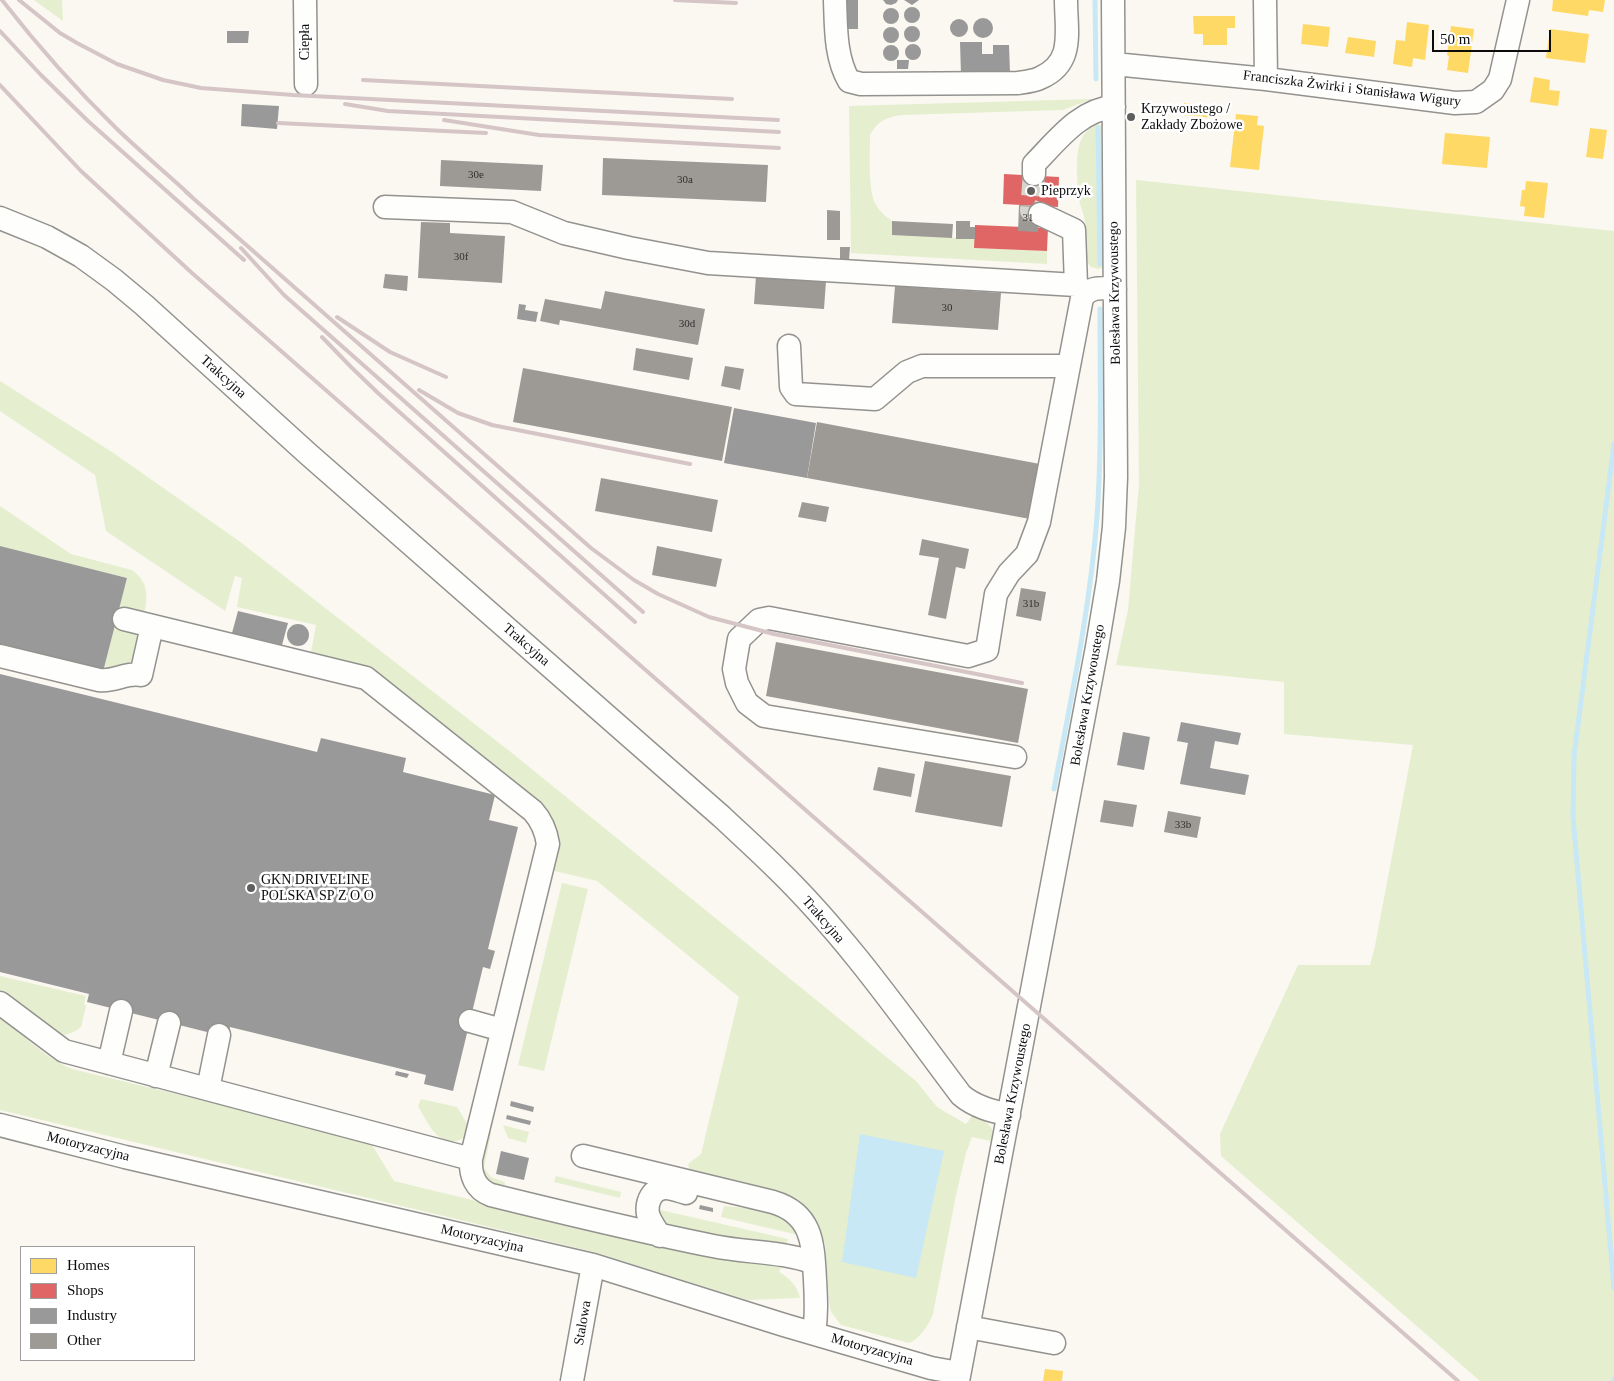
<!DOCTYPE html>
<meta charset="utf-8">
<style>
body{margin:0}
#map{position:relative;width:1614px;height:1381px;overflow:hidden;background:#faf8f0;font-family:Georgia,serif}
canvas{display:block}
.legend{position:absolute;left:20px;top:1246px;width:175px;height:115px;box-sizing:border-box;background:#fff;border:1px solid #9e9e9e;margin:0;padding:6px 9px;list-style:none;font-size:15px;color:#0c0c0c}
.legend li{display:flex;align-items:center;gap:10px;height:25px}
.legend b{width:25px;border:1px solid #9e9e9e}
.scale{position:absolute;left:1432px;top:30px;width:119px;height:22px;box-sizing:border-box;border:2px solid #0c0c0c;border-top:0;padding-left:6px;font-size:15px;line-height:18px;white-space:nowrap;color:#0c0c0c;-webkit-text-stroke:4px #fff;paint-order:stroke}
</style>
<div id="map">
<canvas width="1614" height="1381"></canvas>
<ul class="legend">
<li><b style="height:14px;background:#ffd966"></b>Homes</li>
<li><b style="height:14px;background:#e06666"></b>Shops</li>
<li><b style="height:14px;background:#999"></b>Industry</li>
<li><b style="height:14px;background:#9d9a96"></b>Other</li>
</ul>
<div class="scale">50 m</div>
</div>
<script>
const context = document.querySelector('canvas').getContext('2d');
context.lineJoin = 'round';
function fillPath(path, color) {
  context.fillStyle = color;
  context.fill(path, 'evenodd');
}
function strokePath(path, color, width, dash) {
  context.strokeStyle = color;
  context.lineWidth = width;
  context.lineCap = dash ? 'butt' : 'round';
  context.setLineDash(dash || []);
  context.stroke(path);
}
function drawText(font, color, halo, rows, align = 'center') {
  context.font = font + ' Georgia,serif';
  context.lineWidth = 5;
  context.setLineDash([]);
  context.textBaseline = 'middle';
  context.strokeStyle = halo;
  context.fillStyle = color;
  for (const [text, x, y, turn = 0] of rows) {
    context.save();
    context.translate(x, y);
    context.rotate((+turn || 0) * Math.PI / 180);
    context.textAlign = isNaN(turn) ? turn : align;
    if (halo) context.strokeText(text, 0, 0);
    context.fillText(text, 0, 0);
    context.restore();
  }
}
fillPath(new Path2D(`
 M34,0H62L63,21Z
 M1092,99L1063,110L902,115C887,117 877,121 870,135C870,152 868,189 875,203C879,211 885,216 892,221V234L975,239V248L1047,251V264L851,253L849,106Z
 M1097,124L1106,126L1104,267L1099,269L1091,267C1081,256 1087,235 1085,221C1084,214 1080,206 1079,199C1077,191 1078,183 1077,175C1077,155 1076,134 1097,124Z
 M1136,180L1614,231V1381H1480L1221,1156L1220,1134L1298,965H1370L1375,946L1413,745L1284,734V682L1116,665L1128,610L1139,484Z
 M0,381L112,452L239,541L512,753L916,1081L937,1107L966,1124L973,1115C985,1120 996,1127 995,1142L972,1137L966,1153L956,1195L933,1314C930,1323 919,1340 909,1343L841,1325L831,1312L829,1302L825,1242L819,1240L818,1235L690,1172L688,1164L701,1154L739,997L597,881L550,870L555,846L366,667L356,663L311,652L316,625L237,607L242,578L235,576L225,611L106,531L95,475L0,411Z
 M0,506L71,554L132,570C149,583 148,595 144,615L119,608L127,578L0,546Z
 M114,627L139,633L131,670L104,671Z
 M562,883L588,889L544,1071L518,1065Z
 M0,976L86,996L84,1004L86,1006L81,1027C72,1034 65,1037 54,1033L9,995L0,990Z
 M0,1016C23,1035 45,1058 72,1069L359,1138L372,1145L394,1181L608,1233L782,1265L779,1272C790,1278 797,1286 800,1298L747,1300L594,1252L0,1110Z
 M421,1099L457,1107L468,1125L465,1137C440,1153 428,1123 418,1106Z
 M503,1125L529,1132L526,1143L508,1138Z
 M487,1129L490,1130L491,1133L484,1168L491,1177L505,1182L504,1188C492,1184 487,1180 480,1169Z
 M556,1176L621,1192L620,1198L554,1182Z
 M724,1206L756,1209L782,1213L803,1236L721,1217Z
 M656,1209L788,1239L786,1246L752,1243L666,1228Z`), '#e5efd0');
fillPath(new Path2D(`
 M860,1134L944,1151L916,1278L842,1262Z`), '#c7e8f4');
fillPath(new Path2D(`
 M1553,0H1605L1603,12L1589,10L1588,16L1552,11Z
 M1193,16H1235V28H1227V45H1203V34H1194Z
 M1407,22L1429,25L1425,60L1413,58L1412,67L1393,64L1396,40L1405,41Z
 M1303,24L1330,27L1328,47L1301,44Z
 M1451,26L1474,29L1468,73L1447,70L1449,56L1447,55Z
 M1550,29L1589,34L1585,63L1546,58Z
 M1348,37L1376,41L1374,57L1345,53Z
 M1534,77L1550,80L1549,90L1560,91L1558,106L1530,102Z
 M1184,103L1215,106L1214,118L1182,115Z
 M1236,114L1258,116L1257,125L1264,126L1259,170L1230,167Z
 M1590,128L1607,130L1603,159L1586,157Z
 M1445,133L1490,137L1487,168L1442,164Z
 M1526,181L1548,183L1544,218L1524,216L1525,207L1520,206L1522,190H1525Z
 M1045,1369L1063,1371L1062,1381H1043Z`), '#ffd966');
fillPath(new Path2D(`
 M1004,174L1059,177L1058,207L1003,204Z
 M975,225L1048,228L1047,251L974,248Z`), '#e06666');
fillPath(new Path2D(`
 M842,0H858V29H842Z
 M883,0H898L896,3L891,5L886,4Z
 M904,0H919L912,5Z
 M904 15a8 8 0 1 1 16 0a8 8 0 1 1-16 0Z
 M883 16a8 8 0 1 1 16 0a8 8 0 1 1-16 0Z
 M973 28a10 10 0 1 1 20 0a10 10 0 1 1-20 0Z
 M950 28a9 9 0 1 1 18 0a9 9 0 1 1-18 0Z
 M904 34a8 8 0 1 1 16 0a8 8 0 1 1-16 0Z
 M883 35a8 8 0 1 1 16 0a8 8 0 1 1-16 0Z
 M227,31H249L248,43H227Z
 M960,42H982V54H993V45H1009L1010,73L961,74Z
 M905 52a8 8 0 1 1 16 0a8 8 0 1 1-16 0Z
 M883 53a8 8 0 1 1 16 0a8 8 0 1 1-16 0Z
 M897,60H909L908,69H897Z
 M242,104L279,106L277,129L241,126Z
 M519,304L526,305L525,310L538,312L536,322L517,319Z
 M734,408L816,423L807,478L724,463Z
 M0,546L127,578L103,672L0,646Z
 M238,611L288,623L282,645L232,633Z
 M287 635a11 11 0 1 1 22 0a11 11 0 1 1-22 0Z
 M0,674L317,752L321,738L406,758L403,772L495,795L489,820L518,827L488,949L495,951L490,969L483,967L453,1091L424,1084L426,1075L230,1027L227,1037L87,1002L89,994L0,972Z
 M1181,722L1241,733L1238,745L1215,741L1210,768L1249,775L1245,795L1180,784L1188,743L1177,741Z
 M1123,732L1150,737L1144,770L1117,765Z
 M396,1071L409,1074L407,1078L395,1075Z
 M511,1101L534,1107L533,1112L510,1106Z
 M507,1115L531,1121L530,1125L506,1119Z
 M501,1151L529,1158L524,1180L496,1174Z
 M700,1205L713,1208V1212L699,1209Z`), '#999');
strokePath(new Path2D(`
 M1095,0L1096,79
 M1098,128L1100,264
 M1614,444L1574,756L1573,817L1614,1288
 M1054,789C1071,699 1090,609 1097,517C1102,448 1100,378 1100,309
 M1613,1381L1614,1379`), '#c7e8f4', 5);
fillPath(new Path2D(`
 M603,158L768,165L766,202L602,195Z
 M441,160L543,165L541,191L440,186Z
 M1019,205L1039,206L1038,232L1018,231Z
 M827,210L840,211V240H827Z
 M892,221L953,224L952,238L892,235Z
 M956,221H970V227H975V239H956Z
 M421,222L450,223V233L505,236L502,283L418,278Z
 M840,247H850L849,260H840Z
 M385,274L408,276L407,291L383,288Z
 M756,276L826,281L824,309L754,304Z
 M895,286L1001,293L998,330L892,323Z
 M605,291L705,309L698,345L560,320L559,325L540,321L545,299L601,309Z
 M636,348L693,358L689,380L633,370Z
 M725,366L744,369L740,390L721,386Z
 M523,368L732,407L722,461L513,422Z
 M817,422L1040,464L1030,519L807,478Z
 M601,478L718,500L712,532L595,511Z
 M802,502L829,507L826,522L798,517Z
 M922,539L969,549L965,569L956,567L946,619L928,615L939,558L919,555Z
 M657,546L722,559L716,587L652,575Z
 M1021,588L1046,592L1041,621L1016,616Z
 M776,642L1028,689L1018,743L766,696Z
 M925,761L1011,776L1002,827L915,812Z
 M878,767L915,774L911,797L873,790Z
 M1104,800L1137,805L1133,827L1100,822Z
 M1168,811L1201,817L1197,838L1164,832Z`), '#9d9a96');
strokePath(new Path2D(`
 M1034,174L1031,210L1040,214`), '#d6d5ce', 22, [22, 11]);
const minor = new Path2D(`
 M305,0L306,84
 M835,0C836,27 835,57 849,81L861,84L1018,83C1025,82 1034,81 1040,78C1075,63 1066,32 1066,0
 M1265,0L1266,79
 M1114,64L1266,79L1455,103L1476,102L1493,90L1500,79L1518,0
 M1034,174V164C1056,142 1080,109 1114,107
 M385,207L512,212L564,233L629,248L708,263L1076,285L1085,293
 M1040,214L1074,230L1076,285
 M0,218L47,237L81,256L114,280L144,305L307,453L722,817C740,834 759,851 777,869C847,937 903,1018 961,1095C975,1107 992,1111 1009,1115
 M789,346L791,387L796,394L875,399L907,372L922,366H1068
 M124,619L366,678L533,811C542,821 546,831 548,844L471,1159C470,1175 475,1189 491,1195C564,1213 638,1231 713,1246C747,1253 782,1251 814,1263
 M0,656L99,680C116,682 125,672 141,675L152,626
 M1015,757L764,716L747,703L737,683L734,669L739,639L759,620L769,618L968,656L987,650L996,594L1009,573L1027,554L1039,522L1082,298C1090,286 1101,288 1115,289
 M0,1003L64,1051L471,1159
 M470,1021L502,1030
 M109,1063L121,1011
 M156,1076L169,1023
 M208,1089L219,1035
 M0,1125L125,1157L593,1265L784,1325L931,1368L959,1373
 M583,1156L773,1202C813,1214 813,1244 815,1280C816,1298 817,1315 814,1333
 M660,1236C656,1229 650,1222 648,1214C646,1202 652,1188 666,1188C672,1188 679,1191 686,1193
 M968,1327L1054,1343
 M572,1381L593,1265
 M958,1381L1097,647L1108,581L1114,527L1116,477L1113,0`);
strokePath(minor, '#93928f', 25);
strokePath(minor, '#fefefd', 22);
strokePath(new Path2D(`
 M2,0C37,45 76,89 117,129C141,152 166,173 191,196
 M19,0L60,33L77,43L117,64L163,80L201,88L293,95L778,120
 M675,0L736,3
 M0,31L41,75L88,121L244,260
 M363,80L732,99
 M0,85L81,171L192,273L1458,1381
 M345,104L388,111L779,132
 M444,120L539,135L779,148
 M278,123L486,133
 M186,192L591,548L634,580L658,594L709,617L774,634L1022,683
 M241,248L284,295L643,612
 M337,317L390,352L446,377
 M322,337L351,367L378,393L635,622
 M419,390L458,413L492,425L690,464`), '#d6c5c6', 4);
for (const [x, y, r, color] of [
 [1131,117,5,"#5f5f5c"],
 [1031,191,5,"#5f5f5c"],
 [251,888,5,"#5f5f5c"]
]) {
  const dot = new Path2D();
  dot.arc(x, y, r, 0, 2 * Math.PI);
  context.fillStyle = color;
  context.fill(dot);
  strokePath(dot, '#fff', 2);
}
drawText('11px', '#30302e', null, [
 ["30e",476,175],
 ["30a",685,180],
 ["31",1028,218],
 ["30f",461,257],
 ["30",947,308],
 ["30d",687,324],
 ["31b",1031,604],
 ["33b",1183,825]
]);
drawText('14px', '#0c0c0c', '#fff', [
 ["Ciepła",305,42,-90],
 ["Franciszka Żwirki i Stanisława Wigury",1352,89,7],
 ["Bolesława Krzywoustego",1115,293,-91],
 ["Trakcyjna",223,377,42],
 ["Trakcyjna",526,645,41],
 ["Bolesława Krzywoustego",1088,695,-80],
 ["Trakcyjna",823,920,49],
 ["Bolesława Krzywoustego",1013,1094,-79],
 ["Motoryzacyjna",88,1147,14],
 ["Motoryzacyjna",482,1239,13],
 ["Stalowa",583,1323,-80],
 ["Motoryzacyjna",872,1350,16]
]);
drawText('14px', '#0c0c0c', '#fff', [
 ["Krzywoustego /",1141,109],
 ["Zakłady Zbożowe",1141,125],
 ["Pieprzyk",1041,191],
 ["GKN DRIVELINE",261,880],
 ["POLSKA SP Z O O",261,896]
], 'left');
</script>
